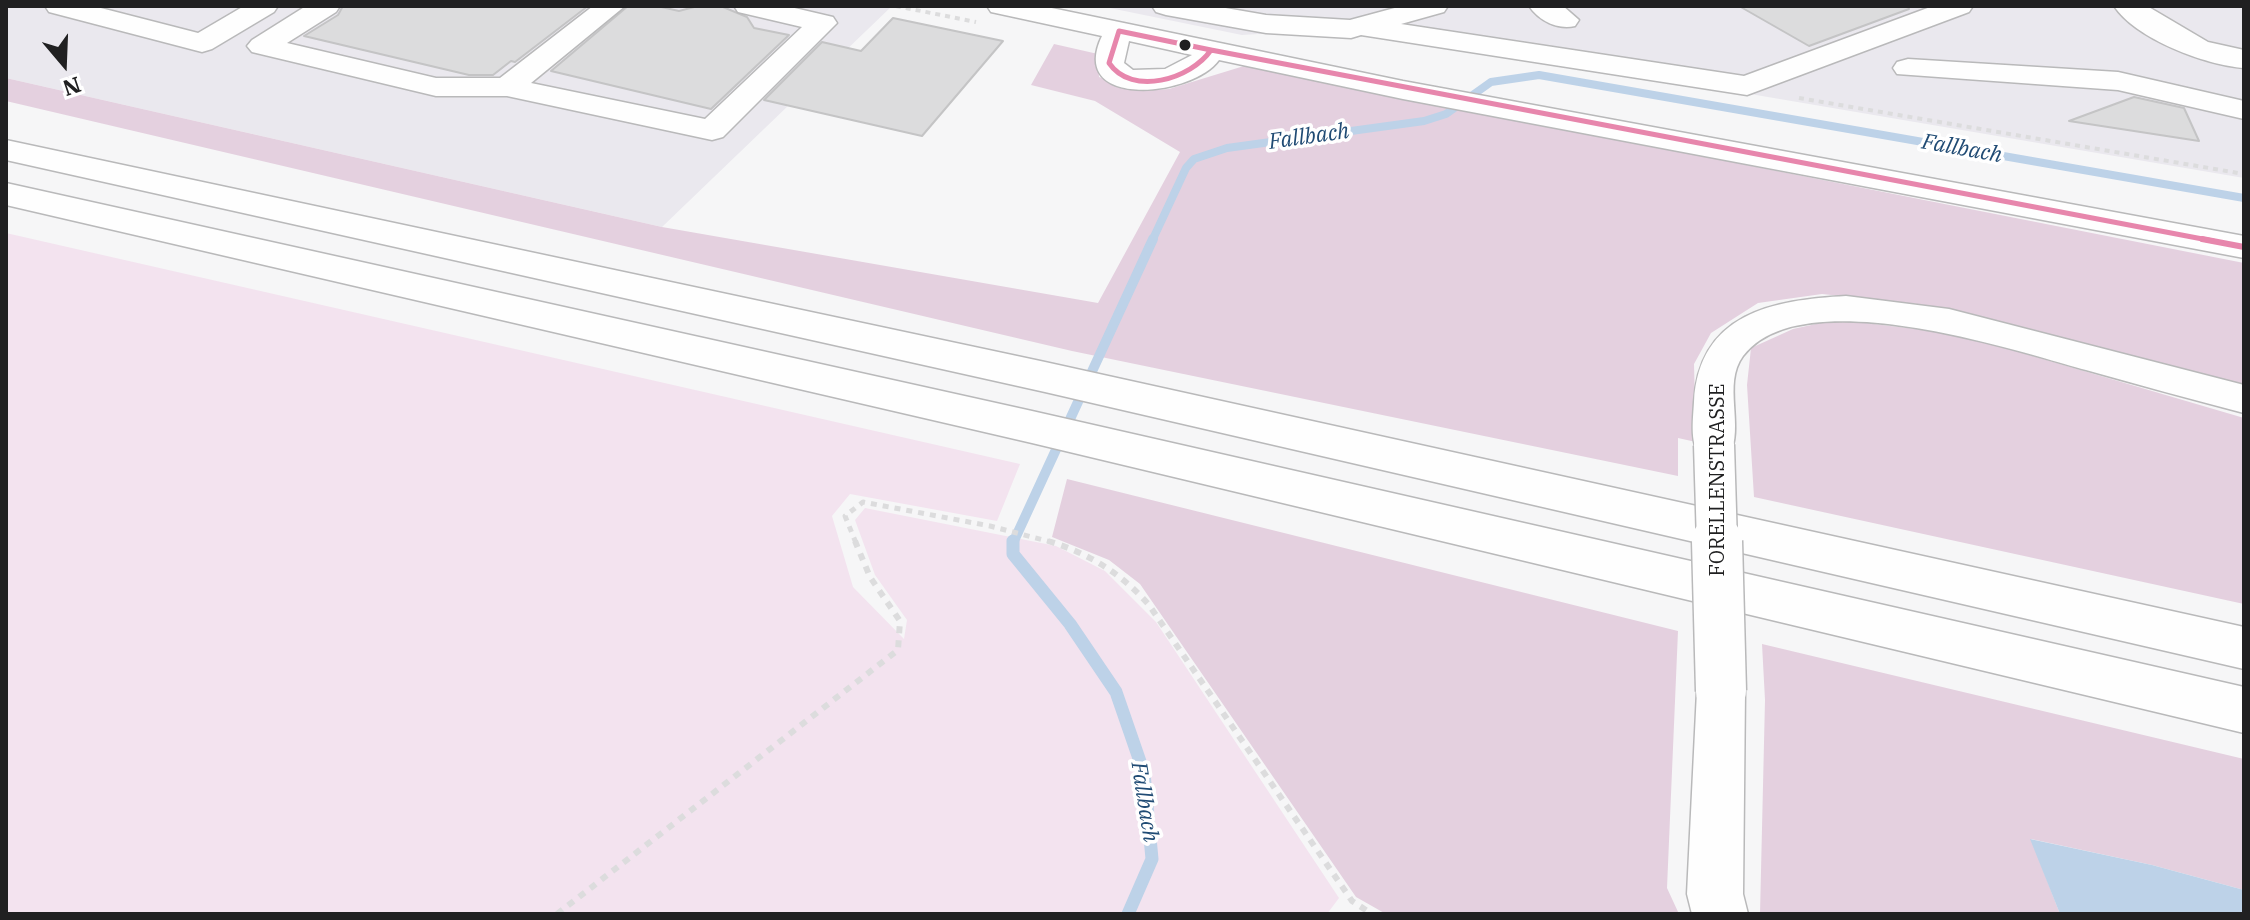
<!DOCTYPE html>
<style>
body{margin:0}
#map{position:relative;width:2250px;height:920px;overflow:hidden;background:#f6f6f7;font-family:"IBM Plex Serif",serif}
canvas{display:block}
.frame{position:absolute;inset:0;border:8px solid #202021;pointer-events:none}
.north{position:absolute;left:24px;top:24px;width:80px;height:80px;-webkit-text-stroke:6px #fff;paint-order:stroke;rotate:161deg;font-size:22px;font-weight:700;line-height:32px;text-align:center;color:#202021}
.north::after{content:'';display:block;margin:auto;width:28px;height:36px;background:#202021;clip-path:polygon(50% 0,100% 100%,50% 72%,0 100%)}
</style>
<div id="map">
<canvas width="2250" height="920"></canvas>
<div class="frame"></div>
<div class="north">N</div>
</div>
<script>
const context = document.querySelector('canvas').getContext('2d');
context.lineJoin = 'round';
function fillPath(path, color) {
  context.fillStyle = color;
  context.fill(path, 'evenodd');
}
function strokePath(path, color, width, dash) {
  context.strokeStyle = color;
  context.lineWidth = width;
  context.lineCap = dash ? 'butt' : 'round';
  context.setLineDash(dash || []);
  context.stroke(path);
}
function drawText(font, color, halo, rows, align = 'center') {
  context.font = font + ' "IBM Plex Serif",serif';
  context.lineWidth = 7;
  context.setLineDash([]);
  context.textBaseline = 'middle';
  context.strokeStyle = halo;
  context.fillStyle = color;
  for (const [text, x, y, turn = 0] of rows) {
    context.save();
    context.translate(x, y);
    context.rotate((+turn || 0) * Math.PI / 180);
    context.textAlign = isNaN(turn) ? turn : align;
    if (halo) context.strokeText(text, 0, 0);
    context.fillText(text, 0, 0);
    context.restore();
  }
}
fillPath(new Path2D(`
 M6,6H892L662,227L6,78Z
 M1100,6H2244V178L1427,39L1291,32L1242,35Z`), '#eae8ee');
fillPath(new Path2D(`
 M6,233L1020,464L997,521L850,494L832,516L853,587L904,639L907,620L875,575L855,520L865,508L1056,546L1105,571L1156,622L1339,898L1327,914H6Z`), '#f3e3ef');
fillPath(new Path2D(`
 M1054,44L1098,54L1099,77L1141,91L1169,89L1244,66L2244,263V388L1917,304L1822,294L1758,303L1711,333L1694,364L1696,442L1678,438V476L1072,351L6,101V78L662,227L1098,303L1180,152L1095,101L1031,85Z
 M1825,322H1857L1958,334L2244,418V604L1754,497L1747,385L1751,348L1793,329Z
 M1067,479L1678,631L1667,888L1679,914H1386L1356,897L1140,584L1109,560L1052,537Z
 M1762,644L2244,759V890L2152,865L2031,839L2060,914H1760L1765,700Z`), '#e4d0df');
fillPath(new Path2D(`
 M2030,839L2152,865L2244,890V914H2060Z`), '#bdd2e8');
strokePath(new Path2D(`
 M1152,241L1186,168L1194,159L1227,148L1424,121L1446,114L1491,82L1539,75L2244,198`), '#bdd2e8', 8);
strokePath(new Path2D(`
 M1013,543L1153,239`), '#bdd2e8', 10);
strokePath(new Path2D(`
 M1013,541V554L1070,624L1116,692L1144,773L1152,859L1128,914`), '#bdd2e8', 13);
const building = new Path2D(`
 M343,6H588L515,62L511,61L493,75H469L304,36L338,15Z
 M628,6H657L679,11L698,6L723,7L747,17L754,28L789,35L711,109L551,71Z
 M1739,6H1908L1909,9L1809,46Z
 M893,18L1003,41L922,136L764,100L822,42L861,51Z
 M2134,97L2184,108L2199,141L2069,121Z`);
fillPath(building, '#dcdcdd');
strokePath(building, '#c4c4c5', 2);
const minor = new Path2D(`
 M45,6H93L198,33L244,6H278L274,12L212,49L202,52L49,12Z
 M306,6H340L336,12L287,43L436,78H500L593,6H625L531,83L705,119L802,27L738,12L734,6H786L833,17L837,23L723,137L712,140L507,96H436L252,52L247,46L252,40Z
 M987,6H1042L1403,81L2244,236V258L1403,99L1219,60C1191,98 1067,109 1102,36L991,12ZM1129,41L1192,55L1165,69L1133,70L1124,63Z
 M1152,6H1214L1266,15L1350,20L1402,6H1448L1444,12L1401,24L1744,76L1933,6H1973L1969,12L1747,95L1361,35L1351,38L1266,33L1166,15L1156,12Z
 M1529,6H1563L1579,20L1575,26C1558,30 1539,21 1529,6Z
 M2114,6H2147L2208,42L2244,50V68C2205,65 2136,39 2114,6Z
 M1908,59L2118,72L2244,101V119L2118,90L1897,74L1893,68L1897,62Z
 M1846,296L1949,309L2244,385V413C2191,399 2139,385 2086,370C2010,349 1801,280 1743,356C1722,384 1745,427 1729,456L1714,461L1699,456C1690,440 1693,420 1694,402C1699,313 1773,300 1846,296Z
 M1721,669L1738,676L1745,691L1743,894L1748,914H1692L1687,894L1697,691L1704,676Z`);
const highway = new Path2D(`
 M6,140L1045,362L2244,627V669L1045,392L6,160Z
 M6,183L1032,411L2244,687V733L1032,443L6,205Z`);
strokePath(minor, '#b9b9ba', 3);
strokePath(highway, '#b9b9ba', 3);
strokePath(new Path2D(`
 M896,6L976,22
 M1799,98L2244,174`), '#dcdcdd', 4, [5, 5]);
strokePath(new Path2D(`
 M856,543L845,516L863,502L990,526L1055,543`), '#dcdcdd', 5, [6, 6]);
strokePath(new Path2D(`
 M1048,541C1088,553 1121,573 1149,605L1352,901L1372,914
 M557,914L898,650L900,621L870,577L855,541`), '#dcdcdd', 6, [7, 7]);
fillPath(minor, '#fefefe');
fillPath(highway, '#fefefe');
const minorBridgeFar1 = new Path2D(`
 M1714,445L1717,543`);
const minorBridge = new Path2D(`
 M1717,541L1721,691`);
strokePath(minorBridgeFar1, '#b9b9ba', 43, []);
strokePath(minorBridge, '#b9b9ba', 53, []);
strokePath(minorBridgeFar1, '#fefefe', 40);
strokePath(minorBridge, '#fefefe', 50);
strokePath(new Path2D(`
 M1119,31L1211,50C1191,79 1132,97 1109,63Z
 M1211,50L2213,241`), '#e786ac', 5);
strokePath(new Path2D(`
 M2202,239L2244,247`), '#e786ac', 6);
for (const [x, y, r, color] of [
 [1185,45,7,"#202021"]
]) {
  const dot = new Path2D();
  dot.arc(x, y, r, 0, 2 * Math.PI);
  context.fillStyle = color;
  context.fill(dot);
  strokePath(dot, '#fff', 3);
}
drawText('20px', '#202021', '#fff', [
 ["FORELLENSTRASSE",1718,480,-90]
]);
drawText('italic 22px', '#204b74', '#fff', [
 ["Fallbach",1309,137,-8],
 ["Fallbach",1962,149,10],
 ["Fallbach",1144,802,81]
]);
</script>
